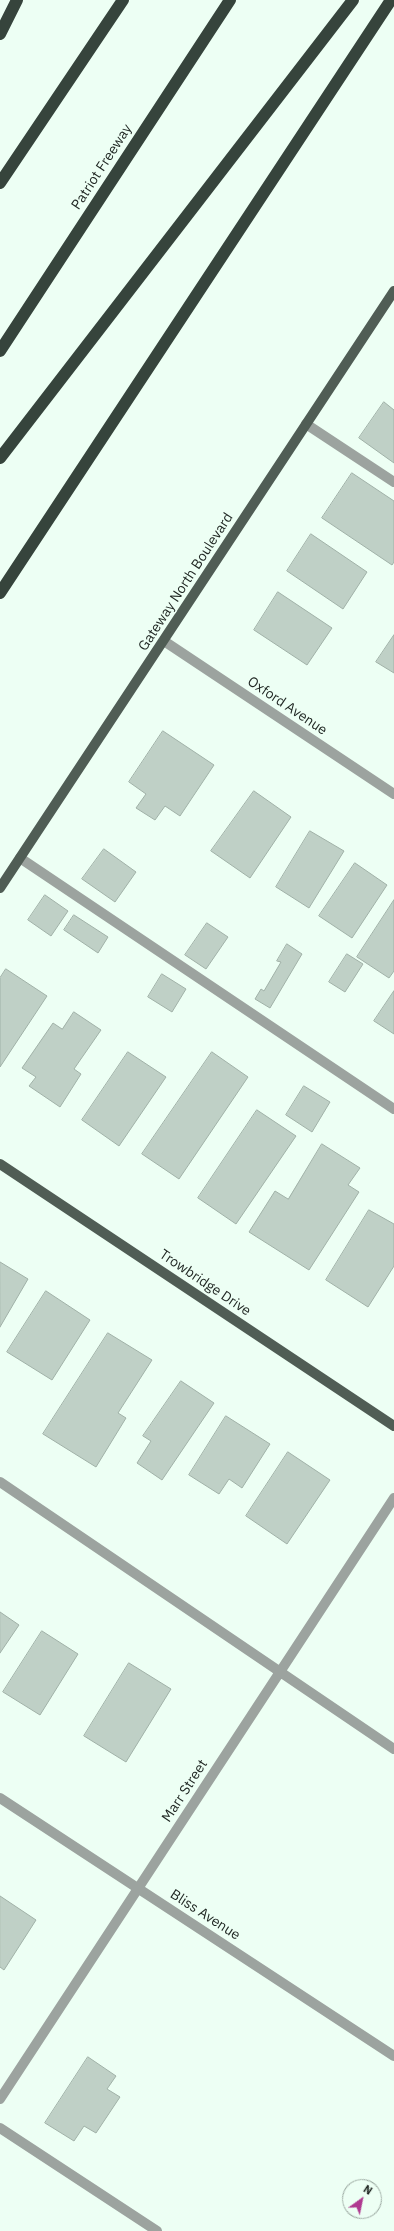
<!DOCTYPE html>
<style>
body{margin:0}
#map{position:relative;width:394px;height:2231px;overflow:hidden;background:#edfff4;font-family:"IBM Plex Sans",sans-serif}
canvas{display:block}
.north{position:absolute;left:342px;top:2179px;width:40px;height:40px;box-sizing:border-box;background:#edfff4;border:1px solid #9ba9a1;border-radius:50%;rotate:33deg;font-size:11px;font-weight:700;line-height:16px;text-align:center;color:#212824}
.north::after{content:'';display:block;margin:auto;width:14px;height:18px;background:#af3990;clip-path:polygon(50% 0,100% 100%,50% 72%,0 100%)}
</style>
<div id="map">
<canvas width="394" height="2231"></canvas>
<div class="north">N</div>
</div>
<script>
const context = document.querySelector('canvas').getContext('2d');
context.lineJoin = 'round';
function fillPath(path, color) {
  context.fillStyle = color;
  context.fill(path, 'evenodd');
}
function strokePath(path, color, width, dash) {
  context.strokeStyle = color;
  context.lineWidth = width;
  context.lineCap = dash ? 'butt' : 'round';
  context.setLineDash(dash || []);
  context.stroke(path);
}
function drawText(font, color, halo, rows, align = 'center') {
  context.font = font + ' "IBM Plex Sans",sans-serif';
  context.lineWidth = 3;
  context.setLineDash([]);
  context.textBaseline = 'middle';
  context.strokeStyle = halo;
  context.fillStyle = color;
  for (const [text, x, y, turn = 0] of rows) {
    context.save();
    context.translate(x, y);
    context.rotate((+turn || 0) * Math.PI / 180);
    context.textAlign = isNaN(turn) ? turn : align;
    if (halo) context.strokeText(text, 0, 0);
    context.fillText(text, 0, 0);
    context.restore();
  }
}
const building = new Path2D(`
 M384,402L394,410V463L359,438Z
 M352,473L394,501V562L392,565L322,518Z
 M311,534L367,572L343,609L287,571Z
 M278,592L332,628L307,665L254,630Z
 M394,635V673L376,662Z
 M163,731L214,765L180,816L165,806L155,820L136,808L146,794L129,782Z
 M254,791L291,817L250,878L211,851Z
 M310,831L344,851L309,908L276,887Z
 M104,849L136,872L115,902L82,879Z
 M355,863L387,885L352,938L319,916Z
 M45,895L68,911L51,936L28,920Z
 M394,900V971L389,978L357,957Z
 M74,915L108,937L98,953L64,930Z
 M207,923L228,937L206,969L185,955Z
 M287,944L302,954L270,1008L255,999L261,989L264,991L281,962L277,961Z
 M347,954L363,964L345,992L329,982Z
 M6,969L47,996L0,1067V978Z
 M162,974L186,989L172,1012L148,997Z
 M394,991V1034L374,1021Z
 M74,1012L101,1030L74,1069L81,1074L60,1107L29,1086L36,1077L22,1068L53,1023L62,1029Z
 M128,1052L166,1077L119,1146L82,1120Z
 M212,1052L248,1077L179,1179L142,1154Z
 M304,1086L330,1102L312,1132L286,1115Z
 M257,1110L296,1136L236,1224L198,1198Z
 M322,1144L360,1168L348,1185L359,1192L309,1270L249,1232L275,1191L288,1199Z
 M369,1210L394,1224V1266L368,1307L326,1280Z
 M0,1262L28,1279L0,1327Z
 M46,1291L90,1320L52,1380L7,1352Z
 M108,1333L152,1360L118,1413L126,1418L96,1467L43,1434Z
 M181,1381L214,1403L162,1480L137,1463L151,1441L143,1436Z
 M226,1416L270,1444L242,1488L229,1479L219,1494L189,1475Z
 M288,1452L330,1480L287,1544L246,1516Z
 M0,1612L19,1625L0,1653Z
 M42,1631L78,1654L40,1715L3,1692Z
 M129,1663L171,1689L126,1762L84,1736Z
 M0,1896L36,1920L4,1970L0,1967Z
 M88,2057L116,2076L107,2089L120,2097L96,2133L84,2126L74,2141L45,2123Z`);
fillPath(building, '#bfd0c6');
strokePath(building, '#a0b1a7', 1);
strokePath(new Path2D(`
 M306,424L394,482
 M164,641L394,794
 M20,858L394,1109
 M0,1482L394,1749
 M0,1798L394,2056
 M0,2099L394,1498
 M0,2128L157,2231`), '#9ca39f', 10);
strokePath(new Path2D(`
 M0,888L394,291
 M0,1164L394,1426`), '#505d55', 10);
strokePath(new Path2D(`
 M0,34L17,0
 M0,183L123,0
 M0,351L230,0
 M0,458L353,0
 M0,593L391,0`), '#36443c', 12);
drawText('14px', '#212824', '#edfff4', [
 ["Patriot Freeway",102,167,-57],
 ["Gateway North Boulevard",186,582,-57],
 ["Oxford Avenue",287,706,34],
 ["Trowbridge Drive",205,1283,34],
 ["Marr Street",185,1791,-57],
 ["Bliss Avenue",205,1915,33]
]);
</script>
